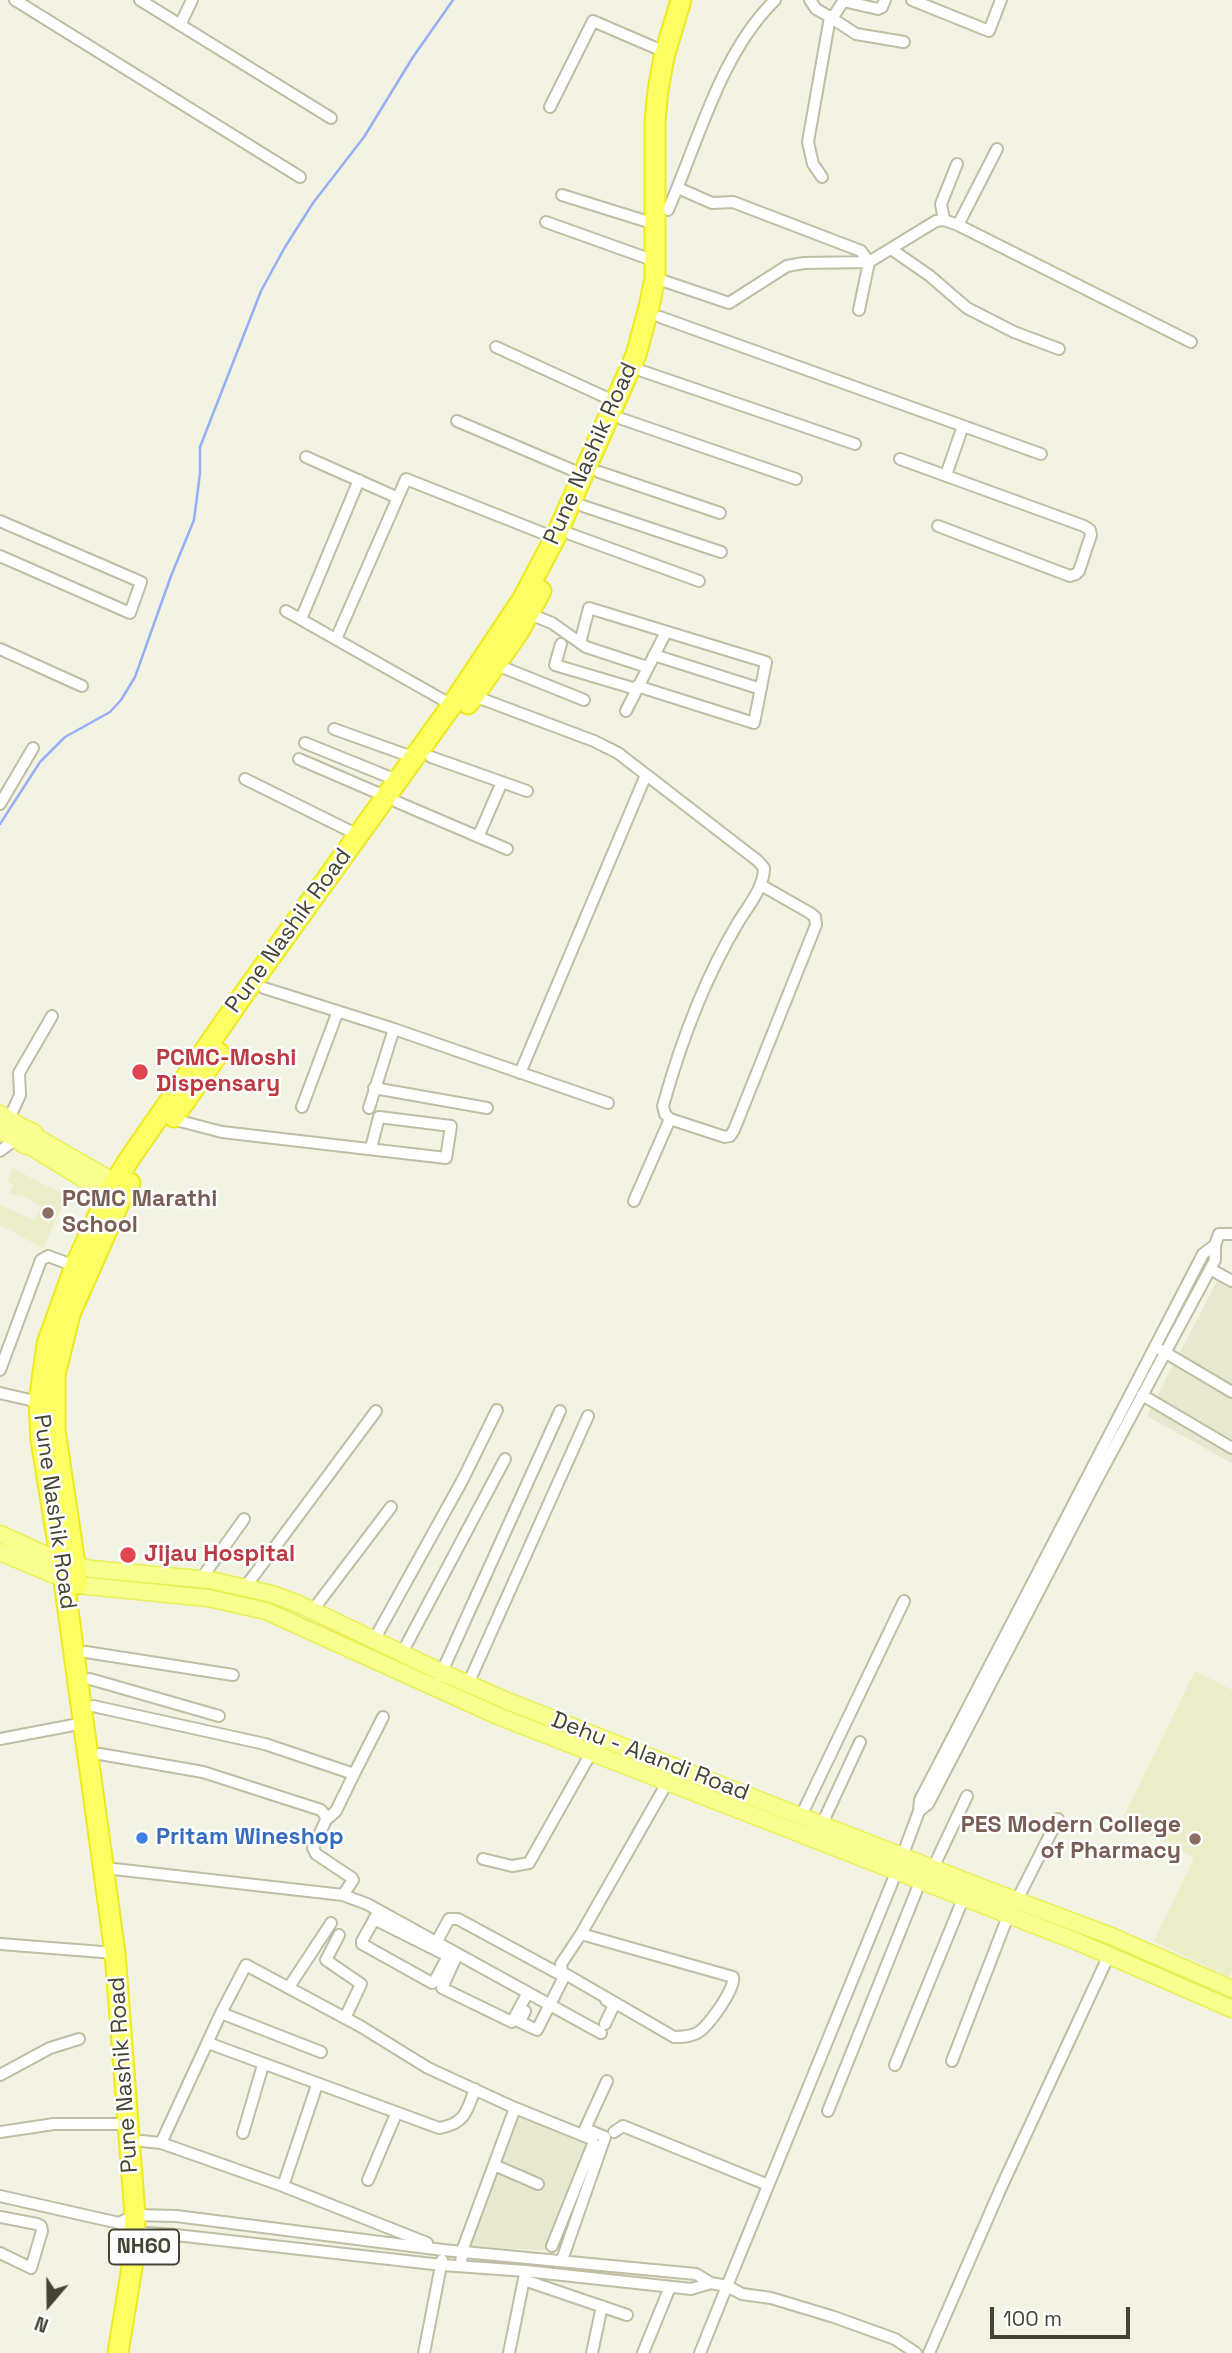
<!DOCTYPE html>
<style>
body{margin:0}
#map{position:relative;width:1232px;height:2353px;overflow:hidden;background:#f2f3e2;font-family:"Space Grotesk",sans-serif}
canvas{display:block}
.north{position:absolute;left:14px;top:2269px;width:70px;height:70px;-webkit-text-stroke:5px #fff;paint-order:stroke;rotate:200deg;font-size:19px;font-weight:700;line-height:28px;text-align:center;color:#454432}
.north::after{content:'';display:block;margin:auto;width:24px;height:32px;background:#454432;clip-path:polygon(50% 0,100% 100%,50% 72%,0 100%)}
.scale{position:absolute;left:990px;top:2307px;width:140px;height:32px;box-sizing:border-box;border:4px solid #454432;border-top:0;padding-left:9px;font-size:21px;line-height:24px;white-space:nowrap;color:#454432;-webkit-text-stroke:5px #fff;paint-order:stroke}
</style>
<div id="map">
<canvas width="1232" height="2353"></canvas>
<div class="north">N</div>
<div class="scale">100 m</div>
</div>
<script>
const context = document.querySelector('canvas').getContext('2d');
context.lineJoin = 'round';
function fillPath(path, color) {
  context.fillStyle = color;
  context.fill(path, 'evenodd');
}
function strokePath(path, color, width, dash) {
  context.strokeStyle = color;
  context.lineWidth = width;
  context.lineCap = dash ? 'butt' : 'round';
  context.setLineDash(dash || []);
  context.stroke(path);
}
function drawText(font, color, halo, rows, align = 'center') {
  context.font = font + ' "Space Grotesk",sans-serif';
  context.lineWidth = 5;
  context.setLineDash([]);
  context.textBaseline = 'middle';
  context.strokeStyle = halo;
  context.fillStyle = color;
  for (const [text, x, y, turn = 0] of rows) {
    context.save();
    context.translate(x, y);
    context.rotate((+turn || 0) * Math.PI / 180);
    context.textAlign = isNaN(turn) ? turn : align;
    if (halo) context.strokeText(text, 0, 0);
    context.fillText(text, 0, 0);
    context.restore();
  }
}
fillPath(new Path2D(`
 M1217,1281L1232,1289V1463L1147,1416Z
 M524,2104L600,2137L559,2251L468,2246Z`), '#e7e8cf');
fillPath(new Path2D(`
 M12,1168L67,1196L43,1248L0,1225V1205L34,1220L41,1207L22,1195L20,1198L10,1193L13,1185L8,1181Z
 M1195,1671L1232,1690V1972L1229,1977L1154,1941L1194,1858L1122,1820Z`), '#eceeca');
strokePath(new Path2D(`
 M0,824L40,762L65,737L110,712L121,700L135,677L171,576L194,520L200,473V447L261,291L285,247L313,203L364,137L413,57L453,0`), '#96aef8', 2.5);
const street = new Path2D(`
 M15,0L300,177
 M140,0L331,118
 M810,0L816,9L830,17L835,14L844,0
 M912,0L989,31L1001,0
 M843,1L878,9L882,7L885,0
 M830,17L856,34L904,42
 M180,25L192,0
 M550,107L593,21L665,52
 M822,177L813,164L808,142L830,17
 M678,188L712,203L733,202L861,251L869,262L859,310
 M562,195L655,224
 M668,210C699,140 720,54 775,0
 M944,220L941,204L957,164
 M546,222L655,261
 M958,225L997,149
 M891,249L930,276L967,308L1014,332L1059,349
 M655,278L729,303L787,266L804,263L869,262L936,221L944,220L958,225L1191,342
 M660,317L1041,454
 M496,347L616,402
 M642,371L855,444
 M622,419L796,479
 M457,421L584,475
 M306,457L396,497
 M900,459L1084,526L1090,530L1091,535L1079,571L1076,574L1070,576L938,526
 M599,472L720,513
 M946,475L963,426
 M583,506L721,552
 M0,521L141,582L130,613L0,556
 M570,534L699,581
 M286,611L452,705
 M530,614L552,623L586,647L647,667
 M301,619L359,480
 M336,639L406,479L555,538
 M580,643L589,608L766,662L754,723L637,686
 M561,644L555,665L636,689
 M0,649L82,686
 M654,655L761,689
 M497,665L584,700
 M474,696L594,741L618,753L758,861L764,868C764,887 749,905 739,921C704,979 681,1041 663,1106L665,1114L670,1119L725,1137L730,1136L734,1130L816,925L815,917L810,913L761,885
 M626,711L666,632
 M334,729L415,758
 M305,743L399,781
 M431,757L527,791
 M299,759L387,797
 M245,779L358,835
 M397,802L507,849
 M0,804L33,748
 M478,837L502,782
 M264,988L394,1029L608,1103
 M520,1073L646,775
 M374,1088L487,1108
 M302,1107L338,1011
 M369,1108L394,1029
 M9,1119L20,1095L19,1073L52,1016
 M172,1119L222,1132L446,1158L451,1126L379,1117L371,1148
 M0,1151L16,1139
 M634,1201L670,1119
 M1210,1269L1232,1281
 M1161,1350L1232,1392
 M0,1370L41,1260L48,1256L75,1266
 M0,1393L39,1402
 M1142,1395L1232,1448
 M201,1579L244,1519
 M246,1586L376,1411
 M313,1610L391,1507
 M374,1640L462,1481L497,1410
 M86,1652L233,1675
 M402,1653L505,1459
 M440,1676L560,1411
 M90,1679L219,1716
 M468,1684L588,1416
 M93,1706L265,1744L354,1774L336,1811L326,1820
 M0,1739L84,1723
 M100,1754L203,1772L321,1810L325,1815L326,1820L313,1848L316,1854L352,1878L353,1880L343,1895
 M354,1774L383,1717
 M919,1811L928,1804L1093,1487L1215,1260V1245L1219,1234H1232
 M801,1816L904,1601
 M822,1824L860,1742
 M483,1859L512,1866L529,1863L591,1753
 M933,1868L967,1796
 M114,1869L343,1895L367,1904L601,2033
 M1017,1900L1058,1819
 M374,1919L448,1956L434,1982L432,1983L362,1944V1941L379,1911
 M581,1934L561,1964L562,1972L674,2037C682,2037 689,2037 697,2033C708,2027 736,1988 733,1977L581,1934L667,1783
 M339,1935L326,1960L361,1984L345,2018
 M436,1943L449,1919H458L565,1977
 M0,1944L115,1953
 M457,1955L442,1988L512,2022L527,1994
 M289,1987L331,1923
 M525,2011L520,2022L537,2030L564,1977
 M221,2013L321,2052
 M605,2024L614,2005L606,2000
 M208,2043L439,2128C465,2124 467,2111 475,2089
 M952,2061L1008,1916
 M895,2065L963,1899
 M0,2075L50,2048L79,2039
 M828,2111L920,1882
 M585,2129L607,2081
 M0,2132L54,2124H128
 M614,2132L623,2126L768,2185
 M243,2133L263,2065
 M142,2141L161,2143L283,2186L427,2243
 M161,2143L221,2013L246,1965L360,2026L428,2068L515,2108L592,2139L593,2144L552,2246
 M494,2165L538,2184
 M368,2180L396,2114
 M283,2186L317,2085
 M0,2196L119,2223
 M0,2217L37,2224L41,2226L42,2231L31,2268L0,2253
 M562,2260L605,2137L586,2129
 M461,2266L462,2251L515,2108
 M524,2280L627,2315
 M711,2283L691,2289L526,2271L442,2265L176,2235L133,2232L119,2223L135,2215L176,2216L443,2250L696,2274L711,2283L727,2286L896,1873L919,1811L920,1800L1203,1254L1215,1245
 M424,2353L442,2260
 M509,2353L525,2274
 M592,2353L602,2306
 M643,2353L670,2287
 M700,2353L727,2286L742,2294L771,2298L834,2317L895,2339L916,2353
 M929,2353L1000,2190L1109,1955`);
const primary = new Path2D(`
 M0,1114L27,1130
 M0,1130L21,1142
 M20 1138a8 8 0 1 1 16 0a8 8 0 1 1-16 0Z
 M36,1137L125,1188
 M28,1145L118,1200
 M0,1534L61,1562L91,1569L210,1580L272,1594L301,1605L441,1672L505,1700L983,1888L1111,1936L1232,1989
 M0,1552L78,1585L208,1598L266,1611L498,1716L1078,1942L1232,2009`);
const highway = new Path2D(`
 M468,704L518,633L541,591
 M174,1117L219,1053
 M78,1584L55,1430V1375L70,1314L120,1201L130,1183
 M118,2353L132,2267L135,2215L115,1953L64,1581L41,1440L39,1402L47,1344L75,1266L108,1194L128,1161L241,998L452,705L522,600L555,538L636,355L649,307L655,278V121L658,90L664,57L681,0`);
strokePath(street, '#bfbea4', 14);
strokePath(primary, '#e9f052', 19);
strokePath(highway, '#eeea21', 23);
strokePath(street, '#fff', 10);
strokePath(primary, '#f8ff8f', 16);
strokePath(highway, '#fcff61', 19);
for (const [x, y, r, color] of [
 [140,1072,9,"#e0444e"],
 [48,1213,7,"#8d6e63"],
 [128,1555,9,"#e0444e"],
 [142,1838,7,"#3f7fe0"],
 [1195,1839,7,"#8d6e63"]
]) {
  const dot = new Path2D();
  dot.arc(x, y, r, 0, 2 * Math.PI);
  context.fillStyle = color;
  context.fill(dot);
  strokePath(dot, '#fff', 2.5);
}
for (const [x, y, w] of [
 [144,2247,70]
]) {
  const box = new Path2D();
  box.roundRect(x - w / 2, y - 17.5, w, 35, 5);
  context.fillStyle = '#fff';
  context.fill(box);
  strokePath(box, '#454432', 2);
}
drawText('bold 21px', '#454432', null, [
 ["NH60",144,2247]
]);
drawText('23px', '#454432', '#fff', [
 ["Pune Nashik Road",591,454,-66],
 ["Pune Nashik Road",289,931,-54],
 ["Pune Nashik Road",54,1512,82],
 ["Dehu - Alandi Road",650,1757,21],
 ["Pune Nashik Road",124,2075,-94]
]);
drawText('bold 23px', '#be3a42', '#fff', [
 ["PCMC-Moshi",156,1059],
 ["Dispensary",156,1085],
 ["Jijau Hospital",144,1555]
], 'left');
drawText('bold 23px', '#785e54', '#fff', [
 ["PCMC Marathi",62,1200],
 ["School",62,1226],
 ["PES Modern College",1181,1826,"right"],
 ["of Pharmacy",1181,1852,"right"]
], 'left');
drawText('bold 23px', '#366cbe', '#fff', [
 ["Pritam Wineshop",156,1838]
], 'left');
</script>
